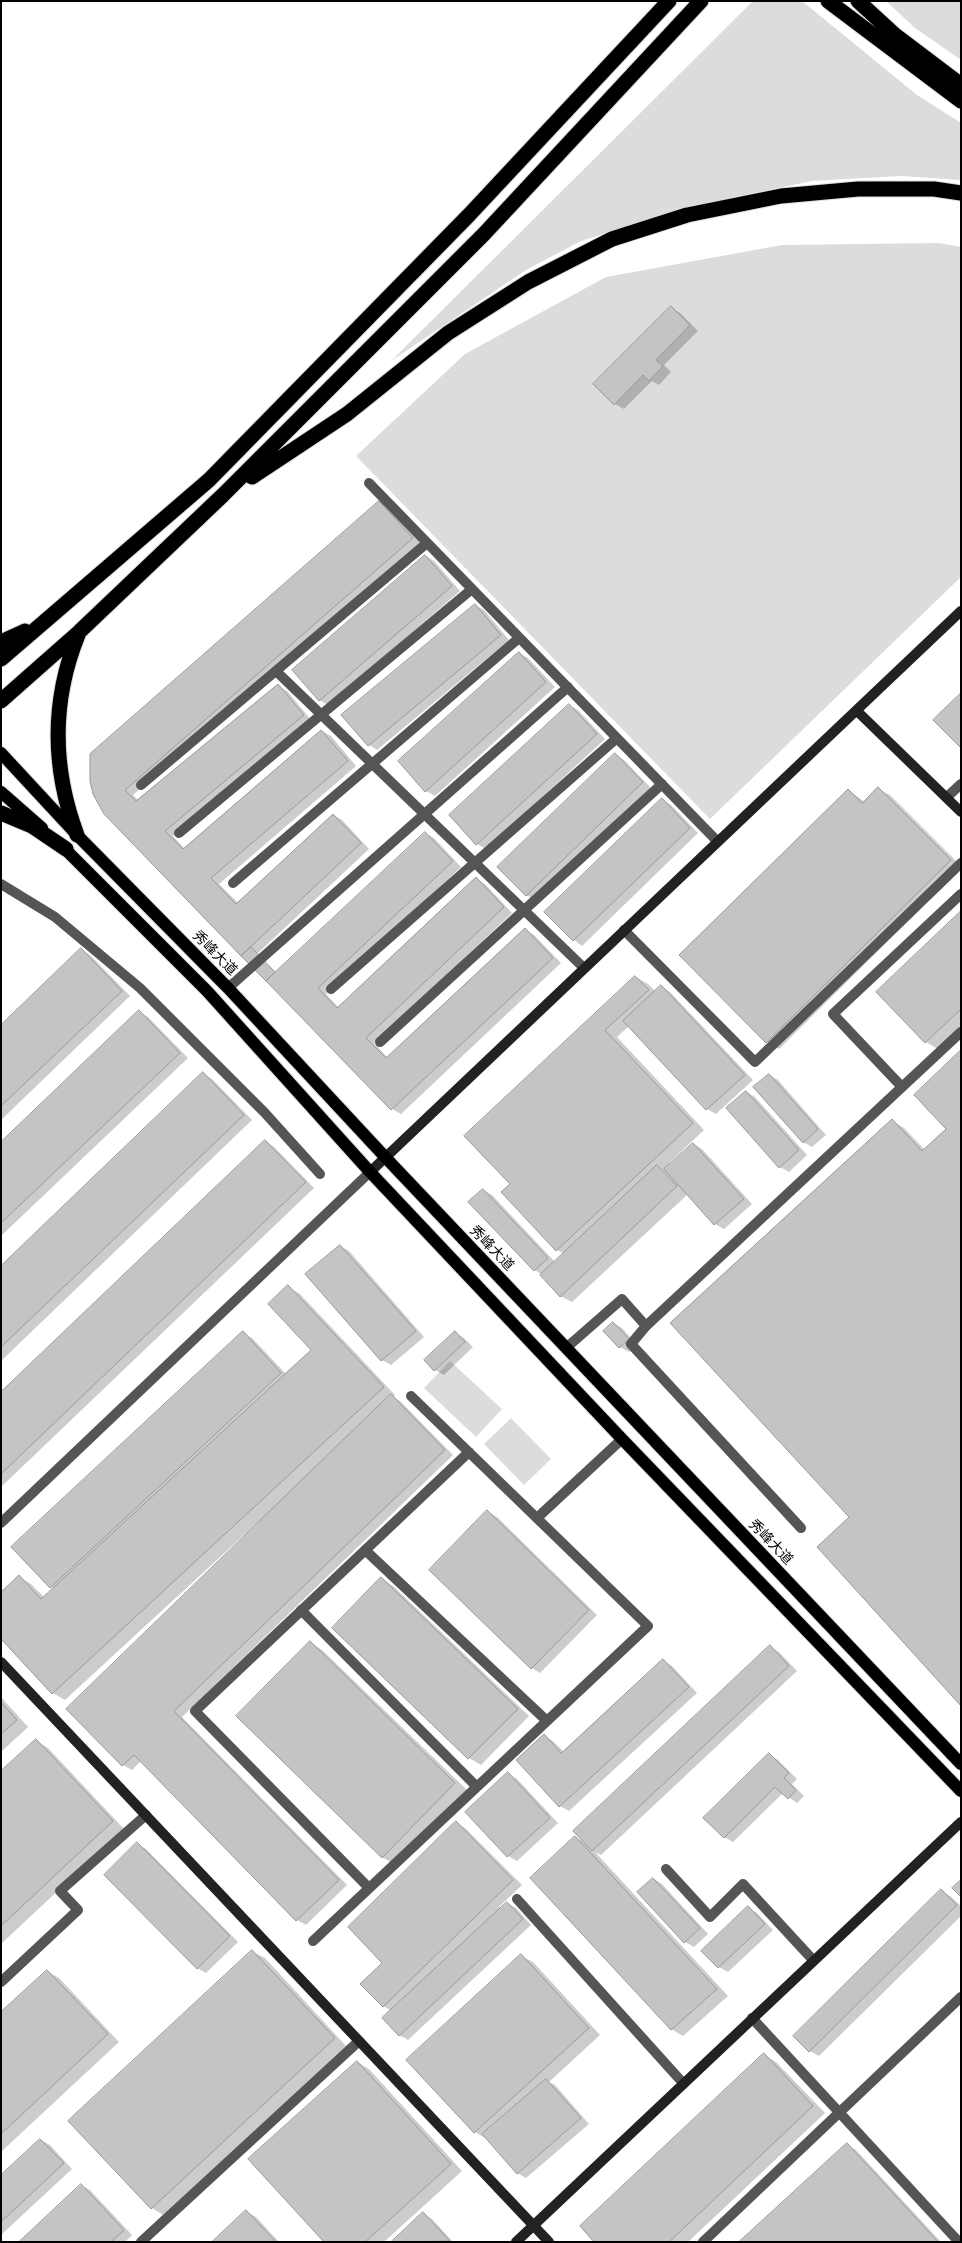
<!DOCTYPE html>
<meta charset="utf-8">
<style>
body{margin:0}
#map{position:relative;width:962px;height:2243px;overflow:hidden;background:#fff;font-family:"Golos Text",sans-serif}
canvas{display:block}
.frame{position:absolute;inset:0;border:2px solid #000;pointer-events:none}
</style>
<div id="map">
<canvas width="962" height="2243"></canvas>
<div class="frame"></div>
</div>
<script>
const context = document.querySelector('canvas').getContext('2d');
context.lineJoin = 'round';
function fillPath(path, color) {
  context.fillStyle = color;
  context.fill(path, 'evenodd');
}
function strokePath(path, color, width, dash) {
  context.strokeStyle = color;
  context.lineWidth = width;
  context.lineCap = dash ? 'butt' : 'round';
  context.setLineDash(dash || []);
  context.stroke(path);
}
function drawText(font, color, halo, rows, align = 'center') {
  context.font = font + ' "Golos Text","Noto Sans SC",sans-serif';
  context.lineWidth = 4.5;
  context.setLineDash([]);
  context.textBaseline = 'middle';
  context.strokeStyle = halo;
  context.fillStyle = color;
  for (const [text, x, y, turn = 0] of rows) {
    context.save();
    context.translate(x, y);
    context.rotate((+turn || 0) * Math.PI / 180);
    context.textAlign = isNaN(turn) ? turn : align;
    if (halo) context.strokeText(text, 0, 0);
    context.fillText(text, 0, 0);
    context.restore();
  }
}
fillPath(new Path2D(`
 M753,1H802L917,95L961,123V180L901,176L812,181L734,197L658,217L581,241L526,270L391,361Z
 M886,1H961V60L915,28Z
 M940,243L961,247V577L710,819L356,456L465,354L606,277L782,245Z
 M450,1361L502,1409L476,1437L424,1388Z
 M511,1418L551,1459L524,1485L484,1444Z`), '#dcdcdc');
fillPath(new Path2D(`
 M671,308L680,313L698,331L664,365L671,372L659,385L652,381L624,409L615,404Z
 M380,502L388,507L421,544L133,795L139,801L278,686L287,691L312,721L173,836L185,849L322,731L331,736L356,766L219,884L239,904L333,815L342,820L369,849L257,954L276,973L425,833L434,838L461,867L326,994L339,1008L476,879L485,884L512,913L374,1043L388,1058L525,930L534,935L561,963L401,1114L392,1109L105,813Z
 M426,556L434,561L460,591L328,705L319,700Z
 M475,605L484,610L509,640L377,750L369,745Z
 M519,653L528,658L555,687L435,796L426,791Z
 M569,705L578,710L605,739L486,849L477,844Z
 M615,754L624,760L651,788L535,900L526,895Z
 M878,789L890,795L961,866V869L779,1049L767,1042L848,790L865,802Z
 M662,800L671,805L698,833L582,946L574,940L546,912Z
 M961,913V1027L938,1049L926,1042L878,992Z
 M81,950L90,955L130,996L1,1120V1026Z
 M636,977L648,984L656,992L662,987L670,992L753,1080L716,1114L707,1109L629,1026L617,1037L704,1130L669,1163L671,1165L694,1144L702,1149L752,1204L724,1229L715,1224L688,1194L572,1302L560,1296L542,1275L535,1270L483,1190L492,1195L555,1262L564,1254L557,1250L511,1184Z
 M139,1012L148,1017L188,1058L1,1236V1143Z
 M203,1074L212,1079L252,1120L1,1361V1268Z
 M769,1075L778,1080L826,1135L812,1147L803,1142Z
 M746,1092L755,1097L807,1155L789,1172L780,1167Z
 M892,1121L904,1128L925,1150L948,1129L961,1704L850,1517Z
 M265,1141L274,1147L314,1188L1,1487V1394Z
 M340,1246L349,1251L424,1337L391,1365L382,1360L307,1274Z
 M288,1287L300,1294L395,1395L393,1397L400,1401L453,1455L182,1717L347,1885L306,1925L297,1920L141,1761L132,1770L123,1765L259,1524L258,1522L65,1700L53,1693L1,1638L19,1577L31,1584L45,1598L54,1589L51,1587L243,1333L252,1338L286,1374L313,1350Z
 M613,1323L622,1328L637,1345L629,1352L620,1347Z
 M455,1333L464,1338L473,1347L444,1375L435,1370Z
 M488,1512L497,1517L597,1615L540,1673L532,1668Z
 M382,1579L393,1586L529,1716L481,1765L469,1758L333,1628Z
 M311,1643L322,1650L467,1790L394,1864L382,1857Z
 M770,1647L779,1652L797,1671L601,1855L595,1852L728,1996L683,2036L671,2029L575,1837L584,1842Z
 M663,1661L672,1666L697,1693L569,1811L560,1806L544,1736L553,1741L564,1752Z
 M1,1697L28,1727L1,1752Z
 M36,1741L48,1748L124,1829L1,1944V1773Z
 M769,1755L778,1760L797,1779L792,1784L804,1796L797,1803L783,1793L733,1842L724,1837Z
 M508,1774L517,1779L558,1823L517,1861L508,1856L467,1812Z
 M457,1823L465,1828L522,1885L499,1907L501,1909L507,1903L516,1908L531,1925L408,2040L399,2035L392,2011L383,2006Z
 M137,1844L146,1849L238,1942L206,1973L197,1968Z
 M654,1879L662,1884L708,1934L694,1947L685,1942Z
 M941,1891L950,1896L961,1906V1916L819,2056L810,2051Z
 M748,1908L757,1913L773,1930L728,1972L719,1967L703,1951Z
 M253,1952L265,1958L346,2046L163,2215L152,2208Z
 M521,1956L533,1962L600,2035L549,2082L555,2085L589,2124L526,2178L517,2173L487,2139L475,2132Z
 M47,1971L59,1978L119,2042L1,2152V2014Z
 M764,2055L776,2062L825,2113L688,2242H596Z
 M357,2062L369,2069L462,2171L384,2242H326Z
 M41,2140L50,2145L72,2169L1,2235V2177Z
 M847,2145L856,2150L941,2242H741Z
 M81,2185L90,2190L132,2235L125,2242H21Z
 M247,2212L256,2217L279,2242H214Z
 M424,2214L432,2219L453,2242H393Z`), '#0003');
const building = new Path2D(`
 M671,306L690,325L656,360L663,366L649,381L643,375L614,405L593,384Z
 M379,501L413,538L125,790L136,801L278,684L304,715L165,831L183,849L321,730L348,761L211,878L236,904L333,814L361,843L241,956L104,814L93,794L90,781V754Z
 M425,555L452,586L319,701L292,670Z
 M475,604L501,635L368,746L341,715Z
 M519,652L546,682L425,792L398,761Z
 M961,693V748L933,720Z
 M569,704L597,734L476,845L449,815Z
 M615,753L643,782L526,896L497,867Z
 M878,787L951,860L766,1043L679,955L848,789L862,803Z
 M662,798L690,828L573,941L544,912Z
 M425,832L453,861L318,988L337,1008L476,877L504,907L366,1038L386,1058L525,928L553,958L391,1110L266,981Z
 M961,911V1009L925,1043L876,992Z
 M251,947L275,972L266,981L241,956Z
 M81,948L122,991L1,1106V1025Z
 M635,976L649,990L605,1030L693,1123L556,1251L501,1192L510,1184L464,1136Z
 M661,985L745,1075L706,1110L623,1021Z
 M139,1010L180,1053L1,1223V1142Z
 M961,1050V1706L817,1547L849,1517L670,1323L892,1119L922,1151L946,1129L914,1095Z
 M203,1072L244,1115L1,1347V1266Z
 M769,1074L818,1129L803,1143L753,1087Z
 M746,1091L799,1150L779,1168L726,1108Z
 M265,1140L306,1182L1,1474V1392Z
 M693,1143L744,1199L714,1225L664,1169Z
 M657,1165L677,1186L560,1297L540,1275Z
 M483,1189L548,1258L534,1271L468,1202Z
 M340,1245L416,1331L381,1361L305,1274Z
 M288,1285L384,1387L52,1694L1,1639V1592L19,1575L41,1599L311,1350L268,1304Z
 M613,1322L629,1339L619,1348L603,1331Z
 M243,1331L281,1373L50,1588L11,1547Z
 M455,1331L465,1342L434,1371L424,1360Z
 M391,1394L445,1450L174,1711L339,1880L296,1921L134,1755L122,1766L66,1709Z
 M487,1510L589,1610L531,1669L429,1570Z
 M381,1577L518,1709L468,1759L332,1628Z
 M310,1641L455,1783L382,1858L236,1716Z
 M770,1645L789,1666L592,1851L573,1831Z
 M663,1659L689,1687L559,1807L516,1760L544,1734L561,1753Z
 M1,1702L17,1720L1,1734Z
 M36,1739L113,1821L1,1926V1771Z
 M769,1753L789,1773L784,1778L796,1790L788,1799L775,1787L724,1838L703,1818Z
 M508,1772L550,1818L507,1857L465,1812Z
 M456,1821L513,1880L383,2007L360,1984L382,1963L348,1927Z
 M575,1836L717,1989L671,2030L530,1878Z
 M137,1842L230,1936L197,1969L104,1875Z
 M653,1878L700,1928L684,1943L637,1892Z
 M961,1880V1897L952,1888Z
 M941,1889L957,1905L809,2052L793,2036Z
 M507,1902L523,1919L399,2036L382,2018Z
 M748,1906L765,1924L718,1968L701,1951Z
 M252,1950L335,2038L151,2209L68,2121Z
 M521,1954L589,2028L474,2133L406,2060Z
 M47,1970L108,2034L1,2134V2012Z
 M764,2053L813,2106L669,2242H594L580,2226Z
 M357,2061L451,2164L365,2242H324L248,2159Z
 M546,2079L581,2118L517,2174L482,2134Z
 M40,2139L64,2163L1,2222V2175Z
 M847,2143L938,2242H739Z
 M81,2184L124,2230L111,2242H19Z
 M246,2210L276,2242H212Z
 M423,2212L450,2241L391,2242Z`);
fillPath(building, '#c4c4c4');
strokePath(building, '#999', 1);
const primary = new Path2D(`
 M1,753L77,835L228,988L386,1158L961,1764
 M1,792L42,828
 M59,843L207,991L370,1172L622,1439L961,1791`);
const highway = new Path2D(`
 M828,1L961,101
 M858,1L895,35L961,85
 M252,477L347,414L448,333L528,282L612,239L687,215L781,196L858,189H934L961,193
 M1,642L25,631
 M1,659L209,480L469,215L669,1
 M1,701L79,632L223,495L484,234L701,1
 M1,813L32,826L66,849
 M77,835C52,768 51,702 78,635`);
strokePath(primary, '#dbdbdb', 14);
strokePath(highway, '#dbdbdb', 17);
strokePath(new Path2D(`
 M369,483L717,841
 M276,671L584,968
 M141,785L427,543
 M947,797L961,784
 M179,833L472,589
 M233,883L519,638
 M1,884L55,917L140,988L265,1113L320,1174
 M624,930L755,1062L961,863
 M228,988L568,687
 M331,989L617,738
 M380,1042L662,784
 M902,1087L833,1014L961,894
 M646,1326L631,1344L801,1528
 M566,1348L622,1299L646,1326L961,1032
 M537,1518L622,1439
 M1,1523L370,1172
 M365,1550L547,1721
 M301,1610L477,1787
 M666,1869L710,1917L743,1884L813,1960
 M369,1888L195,1711L469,1452
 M517,1899L683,2083
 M313,1941L648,1626L411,1396
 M1,1982L78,1910L60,1891L146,1815
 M752,2018L959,2242
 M141,2242L359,2041
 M703,2242L961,1997`), '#555', 10);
strokePath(new Path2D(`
 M857,711L961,812
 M370,1172L961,611
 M1,1662L549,2242
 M516,2242L961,1822`), '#222', 10);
strokePath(primary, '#000', 12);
strokePath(highway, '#000', 15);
drawText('14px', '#000', '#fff', [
 ["秀峰大道",215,953,45],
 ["秀峰大道",492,1248,46],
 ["秀峰大道",771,1542,46]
]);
</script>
